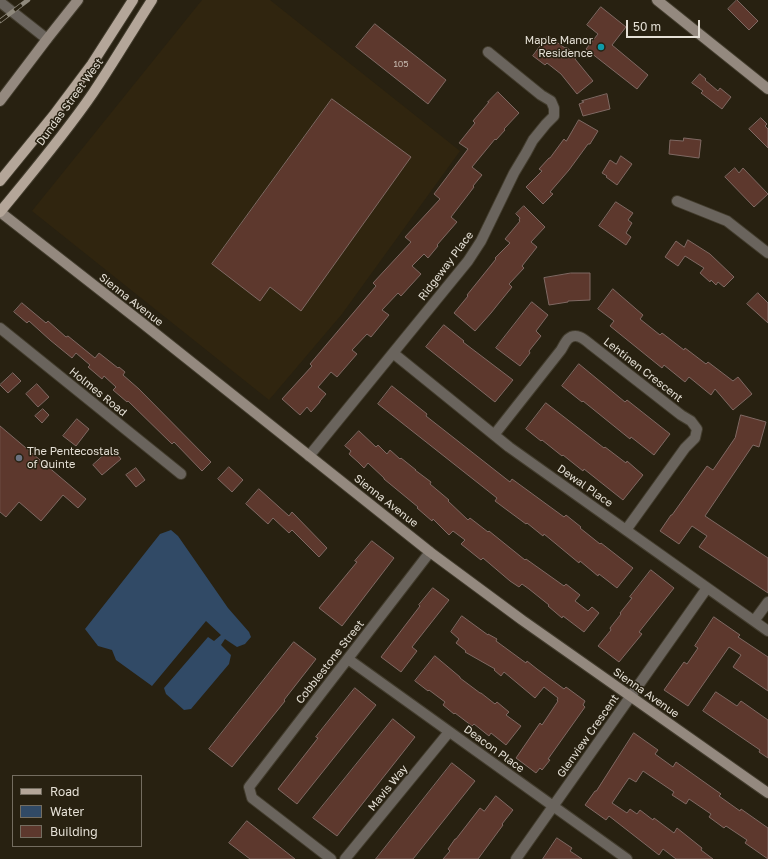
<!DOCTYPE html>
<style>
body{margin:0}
#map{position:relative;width:768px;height:859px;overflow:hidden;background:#282111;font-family:"Golos Text",sans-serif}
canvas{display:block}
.legend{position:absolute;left:12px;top:775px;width:130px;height:72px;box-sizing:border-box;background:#282111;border:1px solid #746d60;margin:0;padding:5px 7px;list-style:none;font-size:12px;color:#e5e0d6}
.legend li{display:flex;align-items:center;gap:8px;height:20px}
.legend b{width:20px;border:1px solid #746d60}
.scale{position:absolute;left:626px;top:20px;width:74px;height:18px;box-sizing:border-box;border:2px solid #e5e0d6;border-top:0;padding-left:5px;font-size:12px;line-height:14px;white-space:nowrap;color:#e5e0d6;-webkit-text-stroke:3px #282111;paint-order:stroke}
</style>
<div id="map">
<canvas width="768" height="859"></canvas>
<ul class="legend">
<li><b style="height:5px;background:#b4a699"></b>Road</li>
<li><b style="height:11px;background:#314a66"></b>Water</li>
<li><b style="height:11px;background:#5d382d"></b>Building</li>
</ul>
<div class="scale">50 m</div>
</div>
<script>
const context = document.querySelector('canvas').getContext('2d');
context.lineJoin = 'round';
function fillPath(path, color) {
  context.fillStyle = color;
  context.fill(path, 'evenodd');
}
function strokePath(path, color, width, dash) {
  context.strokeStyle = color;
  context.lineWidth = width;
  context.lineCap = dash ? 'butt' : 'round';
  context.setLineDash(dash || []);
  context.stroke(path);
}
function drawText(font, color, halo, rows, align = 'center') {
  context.font = font + ' "Golos Text",sans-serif';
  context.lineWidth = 3;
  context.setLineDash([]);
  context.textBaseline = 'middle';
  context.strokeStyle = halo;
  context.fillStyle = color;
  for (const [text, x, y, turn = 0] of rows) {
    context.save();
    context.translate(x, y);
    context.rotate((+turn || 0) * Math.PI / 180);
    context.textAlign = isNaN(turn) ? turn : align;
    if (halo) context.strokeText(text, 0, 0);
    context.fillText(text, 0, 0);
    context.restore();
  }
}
fillPath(new Path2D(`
 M202,0H270L460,151L342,314L269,400L32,211Z`), '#30250f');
fillPath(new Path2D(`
 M171,530L178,536L228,608L249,632L251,637L245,644L237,647L225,639L221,645L231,655L229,664L191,709L184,710L166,694L164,688L208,637L214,641L221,635L206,621L152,686L116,660L112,650L98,646L85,629L160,534Z`), '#314a66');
const building = new Path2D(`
 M737,0L758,21L749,30L728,9Z
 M601,7L626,27L612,45L648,75L637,89L586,49L598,34L587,25Z
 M375,24L446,80L428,104L356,47Z
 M548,36L565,48L566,47L577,56L575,59L593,81L577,94L561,74L547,63L545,65L533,56Z
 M700,74L706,79L705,80L718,91L720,88L731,97L722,109L701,93L703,91L692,83Z
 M498,92L519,113L504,129L505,130L496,140L495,139L472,167L482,175L473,186L474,187L451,217L457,222L437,245L438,246L428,258L424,254L412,266L421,274L401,296L398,293L382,310L389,315L371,337L367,334L352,350L357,354L337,377L331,372L318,387L326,394L320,401V402L311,412L307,407L300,415L282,399L312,366L310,364L376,286L373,283L411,242L405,237L440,199L434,194L468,149L459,143L475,123L473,121L489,102H488Z
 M607,94L610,109L583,116L579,104L584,102L582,101Z
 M332,99L411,157L301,311L270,287L260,301L212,264Z
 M761,118L767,124L765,126L768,129V148L749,129Z
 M579,120L598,131L590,144H588L569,170L550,192L553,194L543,204L526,187L542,171L539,169L549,158H550L564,139L566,141Z
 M684,138L701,140L699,158L669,154L670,140L683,141Z
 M621,156L632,164L617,185L606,177L607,176L602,173L610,160L616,164Z
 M735,168L739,173L743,168L768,194L754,207L725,177Z
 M616,202L633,213L628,220L632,223L626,233L631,237L626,245L599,226Z
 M524,206L545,227L531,242L537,247L522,266L524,268L509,284L512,287L499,303L491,313L475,331L454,313L468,296L467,295L496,259L495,258L510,243L505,239L520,221L519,220L520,218L516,214Z
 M688,240L710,254L734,277L724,287L718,282L716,285L711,280L710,282L700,273L704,268L685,256L678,266L665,257L676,241L684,247Z
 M571,273H590V300L568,301V302L549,305L544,278Z
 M613,289L643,315L640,319L660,335L662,333L684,350L685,348L706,364L708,362L733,381L738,377L752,394L733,410L715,389L711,395L689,377L685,382L664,365L662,368L610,326L614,321L598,309Z
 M758,293L768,303V323L747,304Z
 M532,302L548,315L536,331L541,336L529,351L530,353L520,366L496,348Z
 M22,303L46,323L48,321L66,337L68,336L95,358L99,353L118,368L119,367L125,372L123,375L139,389L211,462L202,471L174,442L172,444L128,401L127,402L113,390L116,387L104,376L102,379L88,367L90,365L76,353L72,358L50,340L29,321L27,323L14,312Z
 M444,325L464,341L463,342L513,380L495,402L426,347Z
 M579,364L625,402L627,400L670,434L654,455L631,437L630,439L583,401L582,402L562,386Z
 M13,373L21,381L8,393L0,385Z
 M37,384L49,397L38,407L26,394Z
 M392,386L427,414L426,416L510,482L512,479L564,517L566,515L581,527L580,528L600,544L601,543L633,568L617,588L599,574L598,576L580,561L579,563L544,534L543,536L527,523L526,524L507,510L495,501L497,498L378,404Z
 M546,403L604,448L605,447L626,463L627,461L643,475L623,500L584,469L583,471L563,455L562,456L542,440L541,441L526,429Z
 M43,409L49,415L42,423L35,416Z
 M741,415L766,422L759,447L753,445L705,516L768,558V593L699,547L707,536L692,526L679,544L660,531L671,515H672L707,466L713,470L735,438Z
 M77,419L89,429L76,446L63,436Z
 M0,426L86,499L78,508L63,495L41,521L19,502L6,517L0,512Z
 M359,431L376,447L378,445L387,454L390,450L400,459L401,458L416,470H415L431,482L430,484L449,500L448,501L468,520L470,518L488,532L489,531L525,560L526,559L564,586L566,584L580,595L575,601L588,611L592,607L599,613L584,632L563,616L562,618L548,606L549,605L529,589L522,584L519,587L510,581L483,558L481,560L461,544L465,540L453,531L449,535L433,519L432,521L417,508L418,507L384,479V478L368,463L364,468L358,462L349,454L351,451L345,446Z
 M112,448L121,459L102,475L93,465Z
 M229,467L243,480L232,492L218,479Z
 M136,468L145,480L136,487L126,475Z
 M259,489L289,516L292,512L327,548L319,557L292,530L289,533L273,518L268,524L246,504Z
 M372,541L394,558L342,626L319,608L357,562L355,561Z
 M651,570L674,588L639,632L642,634L619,662L598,646L611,630L610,628L621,614L620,613L632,598L630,597Z
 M433,588L449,600L412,647L417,651L401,672L381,657L420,606L419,605Z
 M462,616L488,635V634L497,639L496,641L526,663L527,661L537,669L564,689L566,687L585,701L583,705L585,707L548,759L550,760L542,770L540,768L536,773L516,758L540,723L542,725L558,701L557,700L558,698L544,687L535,698L504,672L501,676L494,670L495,669L465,652L466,651L456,643L459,639L451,632Z
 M714,617L740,635L738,637L768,657V691L733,667L741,655L729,647L688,706L664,690L684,662L687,664L698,648L695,646Z
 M294,642L316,659L284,700L285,701L232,767L209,749Z
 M435,656L460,677V678L480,693H481L495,704L497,702L509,712L506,715L521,726L506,745L491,733L489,736L474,724L472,726L455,713L454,714L443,705L445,702L429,690L428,691L415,681Z
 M355,688L376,705L297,804L278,789L318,738L316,737Z
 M716,692L737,706L741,701L768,720V758L759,752L760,750L703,711Z
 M393,719L415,737L337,836L313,818Z
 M634,733L658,750L655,754L673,767L676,762L721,794L719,796L740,811L741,809L768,828V859L745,843L747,840L726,826L724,828L709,817L711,814L689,799L686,804L672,795L674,792L643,771L636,782L629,778L612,803L627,813L630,809L637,814L640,810L653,820L654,818L674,833L677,828L702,848L701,850L713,859H676L663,849L659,855L609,816L606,820L585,805L595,791H596Z
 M452,763L475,781L413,859H376Z
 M496,796L513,810L502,824L503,825L478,859H443L450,851L448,849L455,839H456L480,808L484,811Z
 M247,821L295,859H250L229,843Z
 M557,838L572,848L570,851L582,859H543Z`);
fillPath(building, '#5d382d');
strokePath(building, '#7f6963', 1);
const street = new Path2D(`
 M0,2L47,39
 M677,201L727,221L768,253
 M0,328L181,474
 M393,353L509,447L768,631
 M494,435L561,350C563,347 565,342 568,339C576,332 584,339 590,344L681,415L691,421L697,429L695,438L685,448L626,530
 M309,456L468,261L481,241L514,173L526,153L533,140L546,124L554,116V108L551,101L541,95L488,52
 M754,621L768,602
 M348,659L627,859
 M331,859L252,798L249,787L430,552
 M345,859L449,732
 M516,859L707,588`);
const secondary = new Path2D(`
 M657,0L768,89
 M0,101L47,39L78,0
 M0,212L141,322L430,552L522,620L768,793`);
const primary = new Path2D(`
 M0,181L53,116L92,64L133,0
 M0,212C32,173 65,134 93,93C114,62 132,31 152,0`);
strokePath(street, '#423c2d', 12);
strokePath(secondary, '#423c2d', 12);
strokePath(primary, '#423c2d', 12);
strokePath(street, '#6a645d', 10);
strokePath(secondary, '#94897f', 10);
strokePath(primary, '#b4a699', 10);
const rail = new Path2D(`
 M0,21L28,0`);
strokePath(rail, '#8f897c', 4.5);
strokePath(rail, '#282111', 3, [9]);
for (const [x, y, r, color] of [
 [601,47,4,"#0f9aa8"],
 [19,458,4,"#6b7280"]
]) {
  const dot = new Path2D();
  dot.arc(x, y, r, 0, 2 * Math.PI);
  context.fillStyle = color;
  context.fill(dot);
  strokePath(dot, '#282111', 1.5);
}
drawText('9px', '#c3b6ac', null, [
 ["105",401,64]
]);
drawText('11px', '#e5e0d6', '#282111', [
 ["Maple Manor",593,41],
 ["Residence",593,54],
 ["The Pentecostals",27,452,"left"],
 ["of Quinte",27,465,"left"]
], 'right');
drawText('11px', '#e5e0d6', '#282111', [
 ["Dundas Street West",70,102,-54],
 ["Ridgeway Place",446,266,-53],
 ["Sienna Avenue",131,300,38],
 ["Lehtinen Crescent",643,370,38],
 ["Holmes Road",98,392,39],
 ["Dewal Place",585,486,35],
 ["Sienna Avenue",386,501,38],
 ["Cobblestone Street",330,662,-52],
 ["Sienna Avenue",646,693,35],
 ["Glenview Crescent",588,736,-55],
 ["Deacon Place",494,749,36],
 ["Mavis Way",388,788,-51]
]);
</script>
